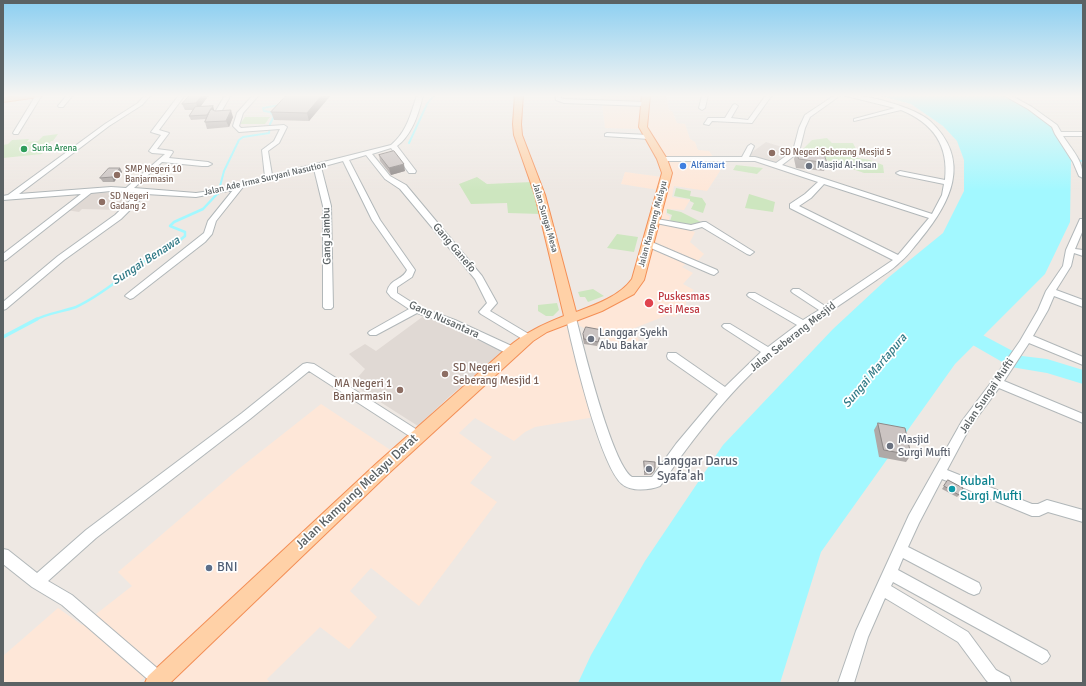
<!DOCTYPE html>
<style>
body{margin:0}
#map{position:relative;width:1086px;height:686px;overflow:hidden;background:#eee8e3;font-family:Signika,sans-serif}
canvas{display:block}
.frame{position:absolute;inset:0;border:4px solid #5b6264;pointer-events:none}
</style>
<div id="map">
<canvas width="1086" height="686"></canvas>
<div class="frame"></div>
</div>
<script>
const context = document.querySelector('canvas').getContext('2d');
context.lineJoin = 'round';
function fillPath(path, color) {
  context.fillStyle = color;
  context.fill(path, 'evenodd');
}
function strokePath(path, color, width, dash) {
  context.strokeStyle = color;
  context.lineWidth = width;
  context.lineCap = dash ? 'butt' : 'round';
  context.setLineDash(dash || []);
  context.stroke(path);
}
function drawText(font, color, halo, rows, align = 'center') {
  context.font = font + ' Signika,sans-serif';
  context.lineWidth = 3.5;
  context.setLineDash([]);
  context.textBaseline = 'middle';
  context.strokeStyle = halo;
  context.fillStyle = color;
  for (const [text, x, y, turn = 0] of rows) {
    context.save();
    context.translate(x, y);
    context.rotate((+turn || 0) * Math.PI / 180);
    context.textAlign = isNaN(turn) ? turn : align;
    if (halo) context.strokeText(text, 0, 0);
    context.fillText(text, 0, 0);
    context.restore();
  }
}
fillPath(new Path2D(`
 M601,95H643L639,111L640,129L605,128Z
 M648,95H666L669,110L672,111L677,123L685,124L690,139L695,142L698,150L709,151L717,162L720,171L707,191L674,186L672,197L690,200L684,210L666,209V215L670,216L668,223L695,232L690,242L704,254L695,264L688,262L682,267L693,273L683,284L694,290L686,299V305L675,317L668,315L632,329L639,340L632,350L606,339L576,324V321L633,293L668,183L647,123Z
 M625,172L662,177L658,190L621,184Z
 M569,321L595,417L535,427L525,432L514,441L475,418L459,433L492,457L470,483L497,502L419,606L371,568L350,591L377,617L349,649L320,627L267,679L270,683H164L523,345L555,326Z
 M321,404L392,451L138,683H3V656L58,608L82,625L132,586L118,572L236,471Z`), '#fee7d8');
fillPath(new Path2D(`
 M766,142L795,151L776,163L748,155Z
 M88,192L136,194L118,210L82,209L79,212L66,210Z
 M425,315L503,352L450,396L418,426L352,384L365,369L349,354L365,344L376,351Z`), '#e0d9d4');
fillPath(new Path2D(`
 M245,117H270L265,124H240Z
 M58,134L53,141H51L42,154L3,158V145L8,144L12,140L29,139L27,142L38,141L43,136Z
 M827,138L832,143H853L856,149H848L852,157L870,160L883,165L884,173H864L806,153L803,149L812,140Z
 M736,165L763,168L757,174L733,170Z
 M477,177L487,184L532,182L541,214L508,213L507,203L471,204L459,184Z
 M676,188L691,191L690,196L702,198L706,204L703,213L691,209L694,203L690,201V199L674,196Z
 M749,194L775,202L773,212L745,208Z
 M667,209L681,212L703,223C690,227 681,228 670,221L672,215L667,213Z
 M617,234L638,237L634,252L607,248Z
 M593,289L604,296L588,302L585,297H580L578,292Z
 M557,303L559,310L553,316H546L538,311V305Z`), '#cde6bf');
fillPath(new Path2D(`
 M877,95H1001L1032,110L1052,125L1071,161L1070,222L1045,274L955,364L821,552L780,683H578L591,655L645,561L723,445L833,329L889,277L943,233L964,191V160L957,141L943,126L911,104Z`), '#a2f8ff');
strokePath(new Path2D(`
 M409,143L427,104L434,95
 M1067,160L1083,161
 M218,194L224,171L239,140L243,137L269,133L270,124L274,116L270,112L264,111L263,108L280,105`), '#a2f8ff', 2);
strokePath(new Path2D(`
 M35,320C48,313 62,312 76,307C103,295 124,274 148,259C161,250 174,246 185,236V232L170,226L174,222L203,209L218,193`), '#a2f8ff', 2.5);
strokePath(new Path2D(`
 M3,337L37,319`), '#a2f8ff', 3.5);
fillPath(new Path2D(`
 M956,322L962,324L1022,356L1047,359L1083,370V384L1047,373L1011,367L950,332L947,328L950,324Z`), '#a2f8ff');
const minor = new Path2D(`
 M3,95H13L3,98Z
 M36,95H42L18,134H14L13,133Z
 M67,95H73L63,107H59L58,106Z
 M145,95H151L142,105L109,126L19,194L111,187L126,188L165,154L152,153L149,151L161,135L151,132L179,95H185L159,130L169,133L157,149L172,151L173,152L169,158L208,162L212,164L208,166H202L162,162L134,188L196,193L217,190L265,177L262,150L274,141L280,129L239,132L233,126L237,113L253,95H259L243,113L239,126L241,128L284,125L287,127L279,143L268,151L272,175L391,145C407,132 411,113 417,95H423C419,113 412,135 397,146L416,171L415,173H409L391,148L372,154L390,176L406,185L482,276L497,303L490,311L532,336L533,338L532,340H524L481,314L479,312L487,303L475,279L400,189L385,179L366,155L349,160L380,220L415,270L412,277L397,287V293L419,307L455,320L516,348L517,351L516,354H508L449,324L417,313L376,335H370L368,333L370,331L409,309L391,297L387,292C390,278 402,281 407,270L372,220L343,161L321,167L331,206L333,307L331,309H325L323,307V206L314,169L243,187L216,221L212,234L205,242L133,298L130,299L125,296L127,294L204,233L208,221L233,190L196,197L146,194L121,219L64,260L6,309L3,310V302L58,256L115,215L138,193L111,191L91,193L6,260L3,261V254L81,194L3,200V196L8,195L105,124L138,103Z
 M225,95H231L221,112L230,114L227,116L215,115L214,114Z
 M555,95H561V98L565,99L645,102L648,104L645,106L564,103L556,100Z
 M702,95H708L705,108L702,110L699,108Z
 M766,95H772L752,123L712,121L709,125L704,124L708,118H725L733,105L735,104L738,106L731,118L748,120Z
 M835,95H841L810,117L805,128L799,152L782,165L932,214L942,195L944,184L900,175L896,173L900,171L945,180C949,145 933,123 901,110L854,121V119L895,108L842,95C863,93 914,107 930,121C973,161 950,204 919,241C913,248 907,257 899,263C892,270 883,275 875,281C836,308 795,333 760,365C732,391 708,420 685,451C676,462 669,475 660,486C650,490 631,492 622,484C600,465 573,350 566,318L571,315L576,318C583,346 612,464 632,477H652L676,444L718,394L668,359L667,356L668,353H676L725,387L761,352L724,328L722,326L724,324H730L768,347L797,325L749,297L747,295L749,293H755L803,320L819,310L793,293L791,291L793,289H799L825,306L893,260L790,208V204L805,194L818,182L755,161H662L659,159L662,157H742L748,146L751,144L754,146L749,157H755L776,163L793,151L799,128L805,115ZM824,184L929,218L898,255L799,206L811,198Z
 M1003,95H1010L1032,107L1057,125L1061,132H1083V136H1063C1072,150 1083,160 1083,178L1079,176L1073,162L1055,134L1052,127L1028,109Z
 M607,133L649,135L652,137L649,139L605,136V134Z
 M651,218L691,225L703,222H706L754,252L750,255L747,254L702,227L691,230L651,222Z
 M1080,219H1083V230L1075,249L1083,250V256L1074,253L1071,266L1056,290L1083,300V307L1054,296L1048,310L1033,336L1083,357V365L1029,343L1004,381L1083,414V423L999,388L970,427L947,470L1032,504H1038L1047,500L1083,510V522L1048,512L1039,516H1032L942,479L919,523L908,547L979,583L981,588L979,593L974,595L969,593L903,558L898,570L1047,651L1050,656L1047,661L1042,664L1037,661L893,582L891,586L968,632L996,670L1009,677L1011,683H989L986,680L958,642L885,598L868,637L854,683H838L856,631L909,515L962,421L993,380L1020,341L1038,310L1046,291L1063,266L1066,250Z
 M647,240L717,270L718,272L714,275L711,274L644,245L643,243Z
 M307,363L314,364L422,433L424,436L422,439L418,441L414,439L309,371L250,419L96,538L48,581L72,595L164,674L167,679L165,683H152L62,605L32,587L3,564V549L8,550L37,573L86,530L242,413L303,364Z`);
const major = new Path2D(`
 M25,95H43L39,97L3,102V98Z
 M515,95H523L521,124L522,135L545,195L576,312C595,305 620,296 632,279L662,173L657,159L639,127L642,95H650L647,127L667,159L672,173L644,280L634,294L602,311L547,332L533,341L389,473L170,683H145L148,676L377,463L507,348C526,332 542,325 564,316L535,195L514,135L513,124Z`);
strokePath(minor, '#b1b7b9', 2);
strokePath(major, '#f48f56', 2);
fillPath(minor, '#fff');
fillPath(major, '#ffd1a7');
fillPath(new Path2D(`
 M190,95H209L201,106H213L214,110V111L233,117L229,127L207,129L205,122L206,119L191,120L189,116L193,110H185L182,104Z
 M287,95H331L309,121L274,120L271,112Z
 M796,150L827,163L824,171L796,168L794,159Z
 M379,155L405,171L391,175L380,161Z
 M120,168L122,172L114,182H103L100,178Z
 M602,330L601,335L597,346L584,344L583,339V334Z
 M878,423L911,455L906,462L879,457L874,430Z
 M644,461L655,468V471L651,475H644Z
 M948,480L959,495L957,497L942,489Z`), '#afa9a7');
fillPath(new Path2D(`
 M202,95H209L198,110L196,103Z
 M322,95H331L309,121L307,113Z
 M213,106L214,110L208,119L207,115Z
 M231,110L233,117L229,127L226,121Z
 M404,164L405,171L391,175L389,168Z
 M120,168L122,172L114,182L112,177Z`), '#8e8988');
const building = new Path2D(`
 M190,95H202L196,103L182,104Z
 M287,95H322L307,113L271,112Z
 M213,106L207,115L189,116L195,107Z
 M211,109L215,111L231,110L226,121L205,122Z
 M796,150L823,151L827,163L799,159Z
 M394,151L404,164L389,168L379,155Z
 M109,168H120L112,177L100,178Z
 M586,327L602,330L598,342L584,339L583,334Z
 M878,423L905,428L911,455L884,450Z
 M644,461L655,462V468L652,473L645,472Z
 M948,480L963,488L959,495L944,486Z`);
fillPath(building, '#cbc4c2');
strokePath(building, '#8e8988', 1);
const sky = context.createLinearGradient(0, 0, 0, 191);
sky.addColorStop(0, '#8ccff1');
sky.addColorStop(0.5, '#f7f5f2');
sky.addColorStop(1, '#f7f5f200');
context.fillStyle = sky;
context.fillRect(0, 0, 1086, 191);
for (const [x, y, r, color] of [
 [24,149,4,"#2e9e5b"],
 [772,153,4,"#8d6e63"],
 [683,166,4,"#3f7fe0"],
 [809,166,4,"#6b7280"],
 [117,175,4,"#8d6e63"],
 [102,202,4,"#8d6e63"],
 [649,303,5,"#e0444e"],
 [591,339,4,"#6b7280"],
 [445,374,4,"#8d6e63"],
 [400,390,4,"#8d6e63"],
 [890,446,4,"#6b7280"],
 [649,469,4,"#6b7280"],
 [952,489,4,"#0f9aa8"],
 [209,568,4,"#5c6f8a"]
]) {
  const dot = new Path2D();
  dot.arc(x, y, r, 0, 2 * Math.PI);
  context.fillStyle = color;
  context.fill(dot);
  strokePath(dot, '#fff', 1.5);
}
drawText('9px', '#27864d', '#fff', [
 ["Suria Arena",32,149]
], 'left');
drawText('9px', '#785e54', '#fff', [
 ["SD Negeri Seberang Mesjid 5",780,153],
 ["SMP Negeri 10",125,170],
 ["Banjarmasin",125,180],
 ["SD Negeri",110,197],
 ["Gadang 2",110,207]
], 'left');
drawText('9px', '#366cbe', '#fff', [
 ["Alfamart",691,166]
], 'left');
drawText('9px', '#5b616d', '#fff', [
 ["Masjid Al-Ihsan",817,166]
], 'left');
drawText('9px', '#5b6264', '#fff', [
 ["Jalan Ade Irma Suryani Nasution",265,179,-13],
 ["Jalan Sungai Mesa",545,218,74],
 ["Jalan Kampung Melayu",653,224,-75]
]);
drawText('11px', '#5b6264', '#fff', [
 ["Gang Jambu",327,236,-91],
 ["Gang Ganefo",454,248,50],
 ["Gang Nusantara",444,320,24],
 ["Jalan Seberang Mesjid",793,337,-38],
 ["Jalan Sungai Mufti",987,396,-56]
]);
drawText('11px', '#be3a42', '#fff', [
 ["Puskesmas",658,297],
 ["Sei Mesa",658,310]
], 'left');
drawText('11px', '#5b616d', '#fff', [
 ["Langgar Syekh",599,333],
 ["Abu Bakar",599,346],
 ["Masjid",898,440],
 ["Surgi Mufti",898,453]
], 'left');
drawText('11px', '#785e54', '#fff', [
 ["SD Negeri",453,368],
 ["Seberang Mesjid 1",453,381],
 ["MA Negeri 1",392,384,"right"],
 ["Banjarmasin",392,397,"right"]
], 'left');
drawText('italic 12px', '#317a86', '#fff', [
 ["Sungai Benawa",146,261,-33],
 ["Sungai Martapura",875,371,-50]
]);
drawText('13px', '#5b616d', '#fff', [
 ["Langgar Darus",657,462],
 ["Syafa'ah",657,477]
], 'left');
drawText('13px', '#0d838f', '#fff', [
 ["Kubah",960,482],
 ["Surgi Mufti",960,497]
], 'left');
drawText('13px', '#5b6264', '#fff', [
 ["Jalan Kampung Melayu Darat",357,492,-43]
]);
drawText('13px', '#4e5e75', '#fff', [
 ["BNI",217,568]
], 'left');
</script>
